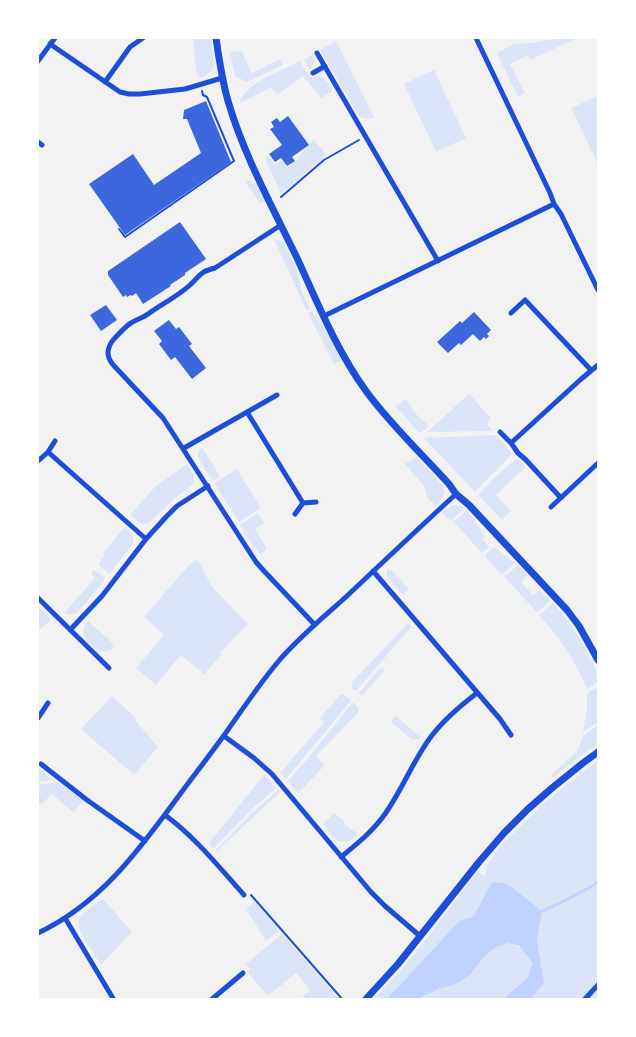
<!DOCTYPE html>
<style>
body{margin:0}
#map{position:relative;width:636px;height:1037px;overflow:hidden;background:#f2f2f2;font-family:Georgia,serif}
canvas{display:block}
.frame{position:absolute;inset:0;border:39px solid #fff;pointer-events:none}
</style>
<div id="map">
<canvas width="636" height="1037"></canvas>
<div class="frame"></div>
</div>
<script>
const context = document.querySelector('canvas').getContext('2d');
context.lineJoin = 'round';
function fillPath(path, color) {
  context.fillStyle = color;
  context.fill(path, 'evenodd');
}
function strokePath(path, color, width, dash) {
  context.strokeStyle = color;
  context.lineWidth = width;
  context.lineCap = dash ? 'butt' : 'round';
  context.setLineDash(dash || []);
  context.stroke(path);
}
fillPath(new Path2D(`
 M193,38H211L214,66C211,73 206,76 199,78L196,71Z
 M561,38H577L530,60L528,55L510,64L525,93L518,97L497,53L514,44L531,43Z
 M336,41L374,117C369,120 364,119 359,116L320,50Z
 M243,51L244,57L252,73L280,59L283,65L249,81H245L235,76L230,52Z
 M313,54L315,61L310,70L304,60Z
 M300,61L310,78C324,73 327,81 333,91L321,98L303,76L277,95L271,87L241,103L240,100C250,81 281,71 300,61Z
 M434,70L466,138L436,152L404,84Z
 M598,96V164L571,108Z
 M314,139L326,155L281,194L265,158L268,156L275,165L281,160L287,168L296,161Z
 M249,180L257,185L263,197L265,198V201L260,203L246,183Z
 M274,239L282,242L287,248L296,268L302,292L310,309L308,310L306,309Z
 M311,311L324,326L341,360L334,364L309,315V313Z
 M469,394L491,418L487,424L493,431L427,432Z
 M406,399L416,414L429,426L420,433L395,406Z
 M496,435L511,452V455L475,492L424,438Z
 M202,447L220,476L213,481L198,458V452Z
 M416,457C422,463 428,469 433,475C445,487 449,493 436,506L428,499L424,486L405,464Z
 M517,458L525,467L496,495L511,511L502,520L478,495L495,477Z
 M187,464L193,474L194,478L192,485L174,499L149,523L141,524L130,515L155,487Z
 M237,469L261,508L239,522L214,483Z
 M453,505L464,507L462,510L451,521L442,513L448,508Z
 M467,510L485,536L483,539L489,547L482,553L454,522Z
 M258,513L264,523L255,529L267,549L261,555L251,543L240,525Z
 M125,527L133,535V542L132,545L109,574L101,567L99,563L105,555L103,553Z
 M494,547L514,562L515,563L502,575L485,557L486,554Z
 M197,559L213,588L248,624L220,653L221,655L204,674L181,655L156,685L136,668L164,635L144,617L190,564Z
 M518,565L527,575L521,582L533,595L540,590L550,601L538,612H537L505,578V576Z
 M387,568L393,572L409,589L403,595L387,577Z
 M94,570L104,577L105,580L77,613L71,615L64,613L95,578L91,573Z
 M553,603L565,617L583,644L598,674V682L587,689C574,659 561,639 539,615Z
 M38,606L51,620L41,629L38,625Z
 M88,621L114,644L112,646L114,648C101,659 81,641 84,628C84,625 86,623 88,621Z
 M408,623L411,627L357,690H353L351,687L353,681Z
 M381,667L385,670L362,696L359,693L360,692Z
 M598,687V722L583,732L587,710V694L588,692Z
 M343,694L351,700L350,702L286,779L280,773L324,722L320,718L340,695Z
 M112,696L136,718L135,720L158,747L134,775L81,729Z
 M352,703H354L359,708L358,713L316,756L325,765L298,793L288,781L308,758Z
 M396,716L421,738L414,740L411,739L391,722Z
 M598,725V744L582,755L553,778L551,775L552,774L577,751L580,745L583,736Z
 M598,760V999H531L544,983L537,940L542,911L504,883L495,882L491,883L476,912L472,917L459,921L387,999L373,1000L403,968L424,942L478,871L485,877L486,871L488,864L501,845L544,803Z
 M38,768L51,779V780L38,782Z
 M264,775L276,788L254,807L214,848H212L209,843Z
 M58,782L83,801L74,812H73L52,794L43,803L41,804L38,802V785Z
 M278,790L280,792L216,852V850L252,813Z
 M334,813L345,822L344,824L358,834L348,842L339,841L336,840L323,824Z
 M102,898L132,932L101,965L80,932L78,924L80,917L84,913Z
 M254,902L279,930L266,941L246,909Z
 M282,934L339,999H304L302,998L310,990L296,973L268,996L247,972L250,970L246,964Z
 M508,943C522,947 525,952 532,964L528,977L504,998L501,999L418,1000L441,988L454,985L470,975L483,958L495,948Z`), '#dbe4f7');
fillPath(new Path2D(`
 M495,882L504,883L509,885L542,911L537,940L544,983L531,999H501L504,998L528,977L532,964L528,957L519,946L508,943L495,948L483,958L470,975L454,985L441,988L418,999H387L459,921L472,917L476,912L491,883Z`), '#bfd3fe');
strokePath(new Path2D(`
 M540,912L560,903L594,885L598,881`), '#bfd3fe', 3);
fillPath(new Path2D(`
 M206,101L231,162L125,235L89,184L133,154L154,185L201,153L187,119H183L184,110Z
 M288,116L309,145L292,157L295,161L287,166L281,158L275,162L269,154L282,145L270,129L274,127L271,122L277,118L280,122Z
 M180,222L206,259L185,273V275L170,285L171,286L143,304L136,293L132,296L131,295L127,297L126,295L123,297L108,275V271Z
 M106,305L117,320L101,331L90,315Z
 M474,312L491,330L487,334L489,336L486,339L484,337L480,341L473,334L461,345L459,343L448,353L437,342L460,321L462,323Z
 M169,320L176,329L179,327L192,344L189,346L206,368L192,379L175,357L171,360L159,344L162,341L154,331Z`), '#3d67dc');
strokePath(new Path2D(`
 M281,197L324,160L359,140
 M119,229L125,237L234,161L207,97L203,95L202,91
 M251,895L343,1000`), '#1d4ed8', 2);
strokePath(new Path2D(`
 M476,38L550,193L554,204L561,214L598,290
 M50,44L120,92L129,94H140L185,89L222,78
 M317,53L438,261
 M38,61L55,38
 M313,73L325,66
 M105,82L130,47L143,38
 M38,142L42,145
 M281,225L215,268C199,272 201,275 190,285C178,296 162,304 148,314C143,318 137,319 131,323C127,325 111,341 110,345C105,355 110,362 117,369L163,418L256,562L264,571L315,625
 M511,313L525,300L591,370
 M324,316L554,204
 M247,412L303,503
 M500,432L511,443
 M184,448L277,395
 M48,452L146,539
 M38,461L48,452L55,441
 M561,498L526,460L518,453L511,443L580,380L598,365
 M551,507L598,463
 M295,514L303,503L316,502
 M373,571L500,719L511,735
 M38,598L109,668
 M70,630L102,596L146,539L166,517L177,506L208,486
 M38,718L48,703
 M224,736L254,758L272,774L371,892L385,906L420,936
 M41,764L87,800L145,841
 M165,815C195,837 219,867 244,895
 M341,857C357,844 373,831 385,814C402,790 413,761 430,738C443,720 460,706 477,693
 M65,918L114,1000
 M38,933C99,904 136,854 175,801C192,778 209,756 225,734C242,710 258,686 277,663C298,638 324,617 348,595C384,561 420,527 456,494
 M211,1000L243,973
 M584,1000L598,985`), '#1d4ed8', 5);
strokePath(new Path2D(`
 M216,38C219,59 222,80 228,101C244,156 273,208 298,260C318,304 337,351 366,391C390,424 421,453 449,484L456,494L469,505L567,610L579,626L598,660
 M365,1000L398,964L479,862L504,833L528,809L552,788L583,763L598,752`), '#1d4ed8', 7);
</script>
